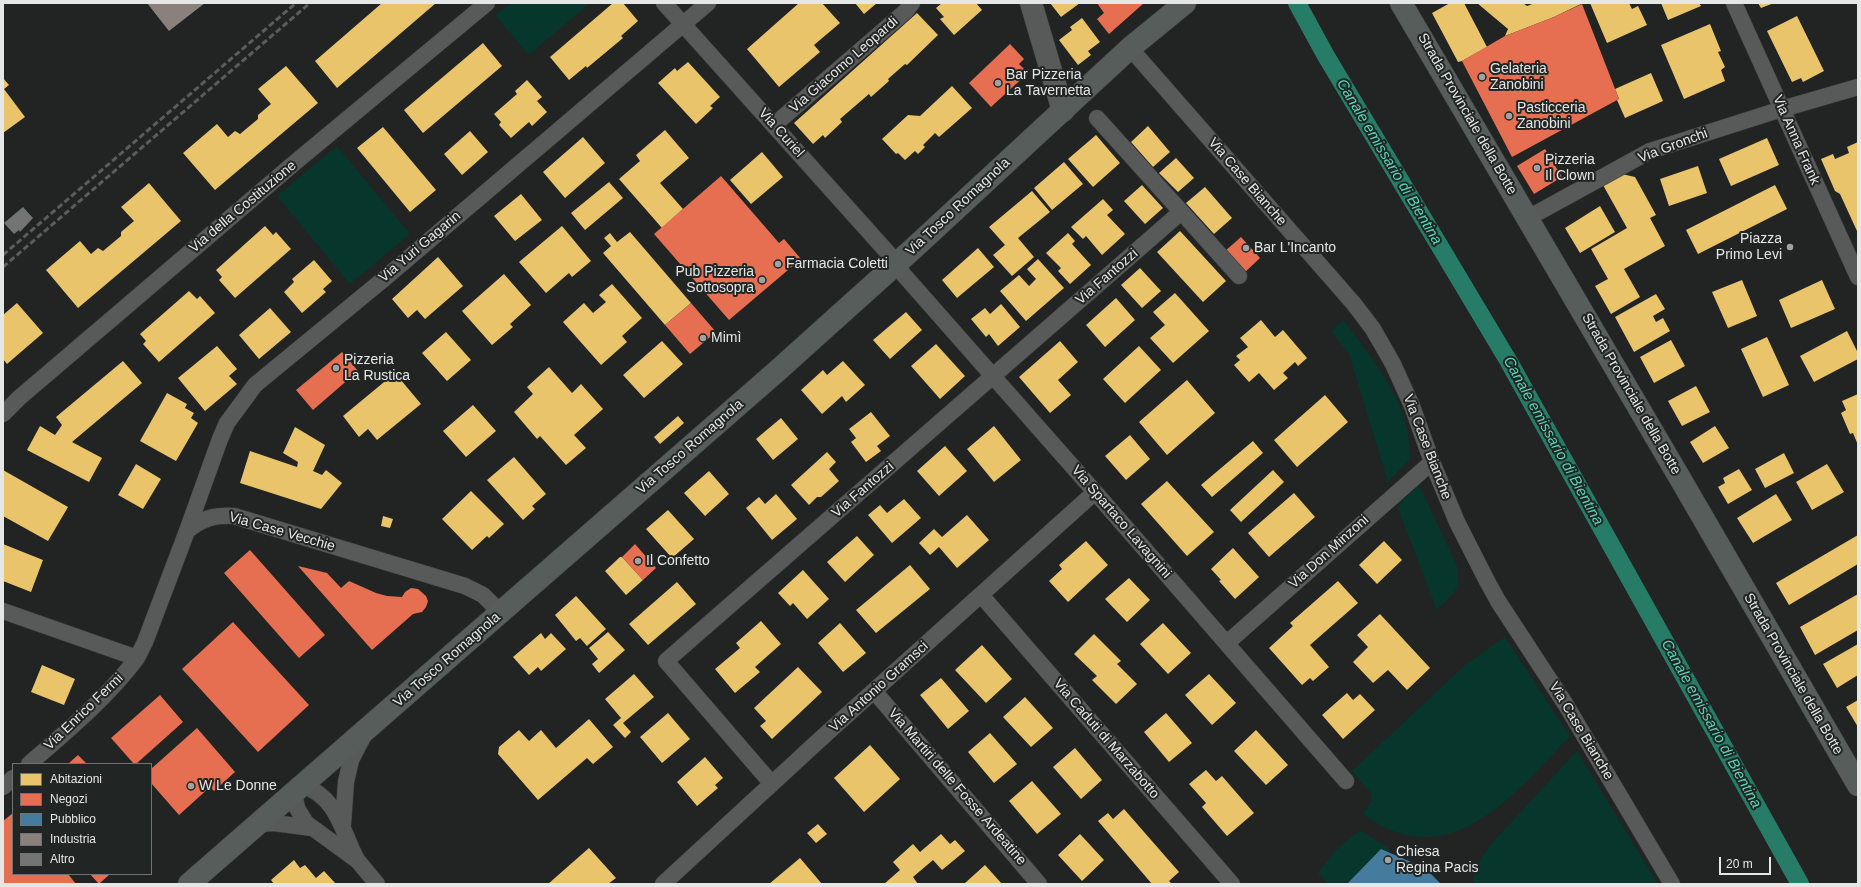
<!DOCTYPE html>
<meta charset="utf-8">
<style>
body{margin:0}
#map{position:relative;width:1861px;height:887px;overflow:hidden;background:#222423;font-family:Helvetica,sans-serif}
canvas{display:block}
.frame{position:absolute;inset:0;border:4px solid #e4e7e6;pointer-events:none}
.legend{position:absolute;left:12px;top:763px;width:140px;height:112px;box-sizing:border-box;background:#212523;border:1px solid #6f7371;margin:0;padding:5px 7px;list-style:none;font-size:12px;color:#e4e7e6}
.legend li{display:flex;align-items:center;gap:8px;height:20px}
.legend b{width:20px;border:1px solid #6f7371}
.scale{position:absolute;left:1719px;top:857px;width:52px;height:18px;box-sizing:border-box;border:2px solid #e4e7e6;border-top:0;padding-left:5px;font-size:12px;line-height:14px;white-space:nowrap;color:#e4e7e6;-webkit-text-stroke:3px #212523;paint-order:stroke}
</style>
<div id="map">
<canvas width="1861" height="887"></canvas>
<div class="frame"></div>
<ul class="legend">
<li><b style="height:11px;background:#e9c46a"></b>Abitazioni</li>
<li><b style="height:11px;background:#e76f51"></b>Negozi</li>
<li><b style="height:11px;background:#457b9d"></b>Pubblico</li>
<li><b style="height:11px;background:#8a817c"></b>Industria</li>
<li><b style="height:11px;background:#747475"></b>Altro</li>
</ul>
<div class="scale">20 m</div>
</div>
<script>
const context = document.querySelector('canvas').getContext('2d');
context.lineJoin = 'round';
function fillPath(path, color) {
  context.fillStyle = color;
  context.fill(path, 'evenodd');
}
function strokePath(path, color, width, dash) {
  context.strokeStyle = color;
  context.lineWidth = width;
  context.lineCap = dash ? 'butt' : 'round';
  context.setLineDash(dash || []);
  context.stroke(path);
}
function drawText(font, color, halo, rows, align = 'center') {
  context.font = font + ' Helvetica,sans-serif';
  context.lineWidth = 4;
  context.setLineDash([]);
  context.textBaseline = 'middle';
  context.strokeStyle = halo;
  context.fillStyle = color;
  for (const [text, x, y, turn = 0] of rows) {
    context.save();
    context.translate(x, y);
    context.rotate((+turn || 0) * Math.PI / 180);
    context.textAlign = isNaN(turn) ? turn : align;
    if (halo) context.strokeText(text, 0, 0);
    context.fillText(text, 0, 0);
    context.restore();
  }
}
fillPath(new Path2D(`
 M511,3H590L529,55L495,15Z
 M337,146L410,234L350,284L277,196Z
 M1343,320C1373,360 1414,407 1409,460L1388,482L1349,354L1331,331Z
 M1419,485L1457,566C1462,590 1453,594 1437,610L1397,506Z
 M1505,637L1570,736C1514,795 1448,878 1363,814L1372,801L1371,793L1352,771L1465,665Z
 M1577,751L1658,884H1473C1473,867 1483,855 1493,842Z
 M1360,830L1390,849L1388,852L1381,849L1347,884H1328L1318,873L1336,850Z`), '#07362c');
fillPath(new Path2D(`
 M382,3H436L337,88L315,61Z
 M613,3H623L638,21L621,36L623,38L587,68L586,66L569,80L550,57Z
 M799,3H822L840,23L814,45L820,52L779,87L747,49Z
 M855,3H877L864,14Z
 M942,3H976L982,10L954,35L940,19L944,17L936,8Z
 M1050,3H1080L1061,17Z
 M1450,3H1464L1487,47L1462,61L1458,62L1432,13Z
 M1477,3H1523L1527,6L1535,3H1583L1554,17L1505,36L1508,29Z
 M1590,3H1629L1632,9L1638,6L1647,25L1607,43Z
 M1661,3H1699L1701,6L1668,20Z
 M1758,3H1774L1761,8Z
 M917,13L938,35L907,65L905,64L888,79L889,81L871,97L869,94L840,119L842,122L825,138L823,135L813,144L794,123Z
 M1797,16L1824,71L1803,82L1801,78L1792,82L1767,31Z
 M1082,18L1100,42L1088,51L1091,55L1078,65L1059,40L1072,30L1070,27Z
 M1710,24L1721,51L1718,52L1725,67L1721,70L1725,81L1684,99L1661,45Z
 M483,43L502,66L423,133L404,110Z
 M688,62L720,97L710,106L713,108L696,124L658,83L675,68L677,71Z
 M286,66L318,103L215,190L183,153L217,124L228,137L235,131L240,134L258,119V115L271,104L258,89Z
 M1651,73L1663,101L1625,118L1617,100L1619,99L1615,89Z
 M3,78L9,85L4,89L25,117L3,133Z
 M527,80L542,97L537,101L547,112L532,126L529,122L511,138L499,125L501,122L494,114L517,94L515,91Z
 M952,86L972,108L939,137L935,133L923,145L925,147L918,154L915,151L905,160L898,153L896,154L882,139L908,115L920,116Z
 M1148,126L1170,152L1153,167L1131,142Z
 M383,127L436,190L410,212L357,148Z
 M665,130L689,158L660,183L683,209L662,228L619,179L640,161L636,155Z
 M470,131L488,152L462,175L444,154Z
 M1096,135L1120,163L1093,187L1068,159Z
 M583,137L605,163L565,198L543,172Z
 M1767,138L1779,165L1731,186L1719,159Z
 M1858,142V230L1857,231L1840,194L1835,191L1821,159L1833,154L1835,159L1849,153L1847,147Z
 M762,152L783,177L751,204L730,180Z
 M1176,158L1194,178L1178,192L1159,173Z
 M1064,162L1083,184L1052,210L1034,188Z
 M1698,166L1707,193L1669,206L1660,179Z
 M1622,174L1635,177L1656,215L1650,218L1665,246L1624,269L1640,297L1611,314L1595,286L1608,279L1591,249L1627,228L1603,185Z
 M609,182L623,198L585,230L571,213Z
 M149,183L181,221L78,308L46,270L80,241L91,254L98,248L103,251L121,236V232L134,221L121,207Z
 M1142,185L1163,208L1145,224L1124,201Z
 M1775,185L1787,209L1698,254L1686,230Z
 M1205,187L1232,218L1214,234L1186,203Z
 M1032,191L1050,212L1018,238L1034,257L1012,276L993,255L1005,245L989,227Z
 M521,194L542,220L515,241L494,216Z
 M1103,199L1113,210L1107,215L1125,234L1102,255L1086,236L1083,239L1071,227Z
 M1600,206L1615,232L1580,253L1565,228Z
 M265,226L273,235L276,232L291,249L235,298L219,280L222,277L216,270Z
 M562,226L591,261L572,277L569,273L546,293L519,262Z
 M1180,231L1226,281L1203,302L1157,252Z
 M630,232L691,303L665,325L603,253L611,246L604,238L610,233L617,242Z
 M1068,233L1075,241L1072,244L1091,265L1070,284L1058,271L1061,268L1046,253Z
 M978,248L994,267L957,298L942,280Z
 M438,257L463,286L425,319L417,310L408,318L392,299Z
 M1038,259L1064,288L1026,321L1000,291L1019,275L1029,286L1036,279L1027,269Z
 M314,260L332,281L323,289L326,292L302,313L284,292L294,282L292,279Z
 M1140,268L1161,291L1142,308L1121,285Z
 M504,274L531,305L510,324L513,327L492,345L462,311Z
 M1742,280L1757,316L1728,328L1712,292Z
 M1822,280L1835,309L1791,328L1779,300Z
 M612,284L642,318L622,336L627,342L601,365L563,322L584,303L593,313L606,302L599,295Z
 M189,291L197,299L200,296L215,313L159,362L143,344L146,341L140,334Z
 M1175,293L1209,331L1173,363L1150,338L1165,325L1153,312Z
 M1656,294L1665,309L1653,316L1656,322L1663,318L1670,331L1634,352L1615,317Z
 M1116,298L1135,320L1105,347L1086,325Z
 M17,303L43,333L7,364L3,359V315Z
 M1001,304L1020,327L998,346L989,334L986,337L971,319L985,308L990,314Z
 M270,308L291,332L259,359L239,335Z
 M906,312L922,330L890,359L873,340Z
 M1261,320L1275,337L1283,330L1307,358L1298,366L1295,362L1283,373L1288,378L1274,390L1259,373L1249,382L1234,365L1240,360L1236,356L1248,347L1240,338Z
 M1847,331L1858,353V359L1814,382L1800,356Z
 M446,332L471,360L447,381L422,353Z
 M1767,337L1789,385L1763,397L1741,349Z
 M1671,340L1685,366L1654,383L1640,357Z
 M662,341L683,364L644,398L623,375Z
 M1060,341L1078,362L1058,380L1071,395L1050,413L1019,377Z
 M936,344L965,376L940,399L911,366Z
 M217,346L237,369L229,376L237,384L205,411L178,378Z
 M1139,346L1161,370L1125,403L1103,379Z
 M123,361L142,383L72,442L102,458L89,482L27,450L40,426L55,435L62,425L56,417Z
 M843,361L865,385L846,402L842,396L822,414L801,390L823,370L827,375Z
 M549,367L572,393L581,384L603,409L574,435L586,448L566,465L540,436L537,439L514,412L533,394L527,387Z
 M395,373L421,404L377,440L368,429L359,437L343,416Z
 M1187,380L1215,413L1167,455L1139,422Z
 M1696,386L1710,412L1682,426L1668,401Z
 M167,393L187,404L185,408L194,413L191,418L198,423L176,461L140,441Z
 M1858,394V445L1853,433L1850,434L1841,413L1846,410L1842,401Z
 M1325,395L1348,422L1297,467L1274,440Z
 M473,405L496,431L466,457L443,431Z
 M871,412L890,436L877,446L881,451L866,462L851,442L856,438L849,429Z
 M678,416L684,423L660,444L654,437Z
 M781,418L798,439L773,460L756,439Z
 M994,426L1021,460L994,482L967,449Z
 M1715,426L1729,448L1703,463L1690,442Z
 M295,427L325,445L313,471L322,475L326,470L342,483L321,509L240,483L250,451L297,467L298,462L283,453Z
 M1130,435L1150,459L1126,480L1105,456Z
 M1253,441L1263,453L1212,497L1201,485Z
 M945,446L967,471L939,496L917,471Z
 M827,452L836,462L829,469L839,481L821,497H817L809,505L791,485Z
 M1784,453L1794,473L1765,488L1755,469Z
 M514,457L546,494L532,506L535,509L523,520L487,480Z
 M136,464L161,479L143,509L118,495Z
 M1827,464L1844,492L1812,510L1796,482Z
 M1739,469L1752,490L1728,504L1718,487L1725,483L1723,478Z
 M3,470L68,507L48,541L3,516Z
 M1273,470L1284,482L1241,522L1230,510Z
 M709,471L729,494L705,516L684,493Z
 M1167,481L1214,532L1187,556L1141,504Z
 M471,491L504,524L489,538L487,536L472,550L442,519Z
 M1294,493L1315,517L1269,557L1248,533Z
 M776,494L797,519L772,540L746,508L759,497L765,504Z
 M1776,494L1792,520L1753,543L1737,518Z
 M904,499L921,518L892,543L868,515L880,505L887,513Z
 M668,510L694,539L672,558L646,529Z
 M967,515L989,540L957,568L939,547L930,555L919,543L934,529L942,537Z
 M383,516L393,519L390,528L381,526Z
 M1858,535V564L1789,605L1776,583Z
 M857,536L874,555L845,582L827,562Z
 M1086,541L1108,565L1068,602L1049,581L1062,569L1059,565Z
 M1384,541L1402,560L1377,584L1359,565Z
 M3,544L43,560L31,592L3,581Z
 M1233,548L1259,577L1235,599L1219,581L1221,580L1211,569Z
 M620,557H622L643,580L626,595L605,571Z
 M910,565L930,589L876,633L856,610Z
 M803,570L829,599L807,619L793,603L790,606L778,593Z
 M1129,578L1150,600L1127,622L1105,599Z
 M1338,581L1358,603L1310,645L1329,667L1313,681L1310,678L1302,685L1269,648L1293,626L1290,623Z
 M677,582L696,604L648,645L629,624Z
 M1858,594V630L1815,655L1800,627Z
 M576,596L606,629L587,646L580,638L576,641L555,615Z
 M1380,614L1430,668L1407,690L1388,670L1373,683L1353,662L1368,647L1357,635Z
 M761,621L781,644L755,667L760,672L735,693L715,669L740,648L736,643Z
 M840,623L866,653L843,672L818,643Z
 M1163,623L1191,653L1168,674L1140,644Z
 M608,632L625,650L599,673L592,664L598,659L589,648Z
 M541,633L545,639L551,633L566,649L541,671L538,667L529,675L513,657Z
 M1094,634L1121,661L1117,664L1137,684L1116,704L1092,680L1097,676L1074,654Z
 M1858,644V675L1837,688L1823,664Z
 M982,645L1012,679L986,703L955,670Z
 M42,665L75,679L64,705L31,692Z
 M798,667L822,692L772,739L760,726L766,721L754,708Z
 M634,674L654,697L623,723L631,732L625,738L613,725L621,718L605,699Z
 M1209,674L1236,703L1212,725L1185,695Z
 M941,678L969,711L948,729L920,695Z
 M1347,693L1353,700L1360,694L1375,710L1343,739L1322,715Z
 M1025,697L1053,728L1031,747L1003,717Z
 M1858,700V727L1846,707Z
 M668,713L690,739L662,763L640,737Z
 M1166,713L1192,743L1169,762L1144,732Z
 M589,719L613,747L593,764L587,758L538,800L498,754L499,747L519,730L529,741L541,730L556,748Z
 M1256,730L1288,765L1266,785L1234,751Z
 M990,733L1017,764L994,783L968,752Z
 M870,745L900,779L864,812L834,778Z
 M1075,748L1102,780L1081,799L1053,767Z
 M705,757L723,778L715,785L718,788L697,806L677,782Z
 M1206,770L1216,781L1222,776L1254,813L1227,836L1202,807L1206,803L1189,784Z
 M1032,781L1061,814L1037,834L1009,801Z
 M1124,809L1179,872L1169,881L1172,884H1152L1098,821L1108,813L1113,819Z
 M818,824L827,834L816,843L807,833Z
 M941,834L950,844L955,840L965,851L942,870L933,860L913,877L918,884H884L900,870L893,862L913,844L920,852Z
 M1080,834L1104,860L1082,881L1058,855Z
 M589,848L616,878L608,884H548Z
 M800,858L822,884H769Z
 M294,860L300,868L305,865L316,878L324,871L336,884H274L271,880Z
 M985,865L1002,884H966L965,883Z`), '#e9c46a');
fillPath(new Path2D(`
 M1097,3H1144L1109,34L1097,19L1104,13Z
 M1582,4L1619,99L1512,157L1462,61L1505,36L1554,17Z
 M1010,44L1024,59L1019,64L1028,73L991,107L969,83Z
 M1545,149L1562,177L1534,194L1517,166Z
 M721,176L779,243L784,239L801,259L729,320L654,234Z
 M1241,237L1260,258L1244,273L1224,252Z
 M691,303L716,332L690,354L665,325Z
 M342,352L358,371L313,410L296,390Z
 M635,544L656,568L643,580L622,557Z
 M250,550L325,635L299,658L224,573Z
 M298,566L327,573L341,588L349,581L376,593L387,596L402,597L405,592L411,588L418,589L426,596L428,601L426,607L422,612L413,614L372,650Z
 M233,622L309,705L258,752L182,669Z
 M160,695L183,722L136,764H134L111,738Z
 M197,728L235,772L214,791L210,787L179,815L151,783V769Z
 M78,755L87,764H68Z
 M13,813V874H68L76,884H3V821Z
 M90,874H110L99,884Z`), '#e76f51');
fillPath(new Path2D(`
 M1381,849L1425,868L1441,884H1347Z`), '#457b9d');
fillPath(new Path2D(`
 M147,3H205L169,31Z`), '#8a817c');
strokePath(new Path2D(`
 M1297,3L1326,56L1509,362L1800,884`), '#267c67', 18);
fillPath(new Path2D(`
 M23,207L33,218L20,232L19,230L14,234L4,223Z`), '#747475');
const minor = new Path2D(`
 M664,3L897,263L903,274L1095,492L1346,781
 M1734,3L1858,277
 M1130,48L1354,304L1373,329L1393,364L1412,406L1432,462L1457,522L1487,581L1498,601L1566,705L1672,884
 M1097,118L1239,276
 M774,125L906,11L912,3
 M1528,218L1650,151L1782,109L1858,87
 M3,414L19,398L292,165L487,3
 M187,531L220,439L227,423L255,385L385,278L708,3
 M981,595L1232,884
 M3,611L137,658L145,642L187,531C202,518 215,515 234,516L465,586L483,595L501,613
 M1227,643L1432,462
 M874,691L1039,884
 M29,764C67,731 107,698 137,658
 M772,784L666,661L1181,212
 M302,785C338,798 341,829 356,858
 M3,787L13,778
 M294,793L297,808L306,823L358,861L377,884
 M259,824L274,823L312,828
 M343,824L346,782L351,760L364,735
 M663,884L827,733L1095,492`);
const secondary = new Path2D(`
 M1031,3L1063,111`);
const primary = new Path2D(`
 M1401,3L1681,480L1858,785
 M189,884L776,372L915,247L1130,48L1185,3`);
strokePath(minor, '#3e4140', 17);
strokePath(secondary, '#3e4140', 23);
strokePath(primary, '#3e4140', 23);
strokePath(minor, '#585a59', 16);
strokePath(secondary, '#585a59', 22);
strokePath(primary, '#565d5b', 22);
strokePath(new Path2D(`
 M3,255L296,3
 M3,267L310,3`), '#5b5c5c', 3, [6, 3]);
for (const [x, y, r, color] of [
 [1482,77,4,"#a0a3a2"],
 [998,83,4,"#a0a3a2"],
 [1509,116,4,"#a0a3a2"],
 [1537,168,4,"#a0a3a2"],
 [1790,247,4,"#a0a3a2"],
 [1246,248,4,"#a0a3a2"],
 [778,264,4,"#a0a3a2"],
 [762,280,4,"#a0a3a2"],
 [703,338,4,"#a0a3a2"],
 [336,368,4,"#a0a3a2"],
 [638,561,4,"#a0a3a2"],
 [191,786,4,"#a0a3a2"],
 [1388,860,4,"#a0a3a2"]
]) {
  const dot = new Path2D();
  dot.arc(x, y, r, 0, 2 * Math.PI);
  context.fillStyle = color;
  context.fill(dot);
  strokePath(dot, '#212523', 1.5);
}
drawText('14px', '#e4e7e6', '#212523', [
 ["Via Giacomo Leopardi",844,65,-41],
 ["Strada Provinciale della Botte",1467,114,60],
 ["Via Curiel",781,133,48],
 ["Via Anna Frank",1796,140,66],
 ["Via Gronchi",1673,146,-21],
 ["Via Case Bianche",1247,182,49],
 ["Via della Costituzione",243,207,-40],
 ["Via Tosco Romagnola",958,207,-43],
 ["Via Yuri Gagarin",420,247,-40],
 ["Via Fantozzi",1107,277,-41],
 ["Strada Provinciale della Botte",1631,394,60],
 ["Via Tosco Romagnola",690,447,-41],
 ["Via Case Bianche",1427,447,69],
 ["Via Fantozzi",863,490,-41],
 ["Via Spartaco Lavagnini",1121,522,49],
 ["Via Case Vecchie",282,532,16],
 ["Via Don Minzoni",1329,552,-42],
 ["Via Tosco Romagnola",447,660,-41],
 ["Strada Provinciale della Botte",1793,674,60],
 ["Via Antonio Gramsci",879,687,-42],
 ["Via Enrico Fermi",84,712,-44],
 ["Via Case Bianche",1581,731,59],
 ["Via Caduti di Marzabotto",1106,739,49],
 ["Via Martiri delle Fosse Ardeatine",957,787,49]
]);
drawText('14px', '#e4e7e6', '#212523', [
 ["Gelateria",1490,69],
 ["Zanobini",1490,85],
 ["Bar Pizzeria",1006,75],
 ["La Tavernetta",1006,91],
 ["Pasticceria",1517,108],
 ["Zanobini",1517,124],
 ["Pizzeria",1545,160],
 ["Il Clown",1545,176],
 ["Piazza",1782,239,"right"],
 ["Primo Levi",1782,255,"right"],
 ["Bar L'Incanto",1254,248],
 ["Farmacia Coletti",786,264],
 ["Pub Pizzeria",754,272,"right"],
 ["Sottosopra",754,288,"right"],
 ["Mimì",711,338],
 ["Pizzeria",344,360],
 ["La Rustica",344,376],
 ["Il Confetto",646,561],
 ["W Le Donne",199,786],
 ["Chiesa",1396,852],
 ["Regina Pacis",1396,868]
], 'left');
drawText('italic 15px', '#57d8b7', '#212523', [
 ["Canale emissario di Bientina",1389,162,59],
 ["Canale emissario di Bientina",1553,441,61],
 ["Canale emissario di Bientina",1711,724,61]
]);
</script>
